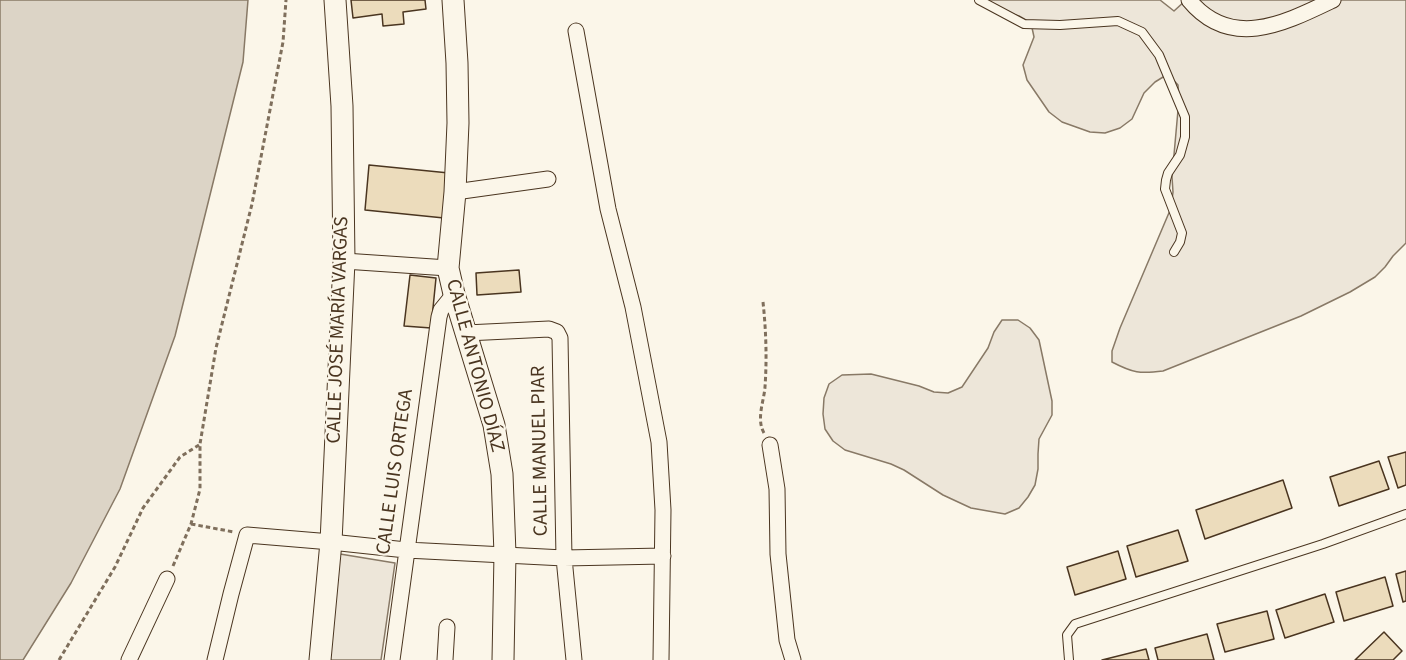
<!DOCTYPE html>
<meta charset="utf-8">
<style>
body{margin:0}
canvas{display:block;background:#fbf6e9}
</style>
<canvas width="1406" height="660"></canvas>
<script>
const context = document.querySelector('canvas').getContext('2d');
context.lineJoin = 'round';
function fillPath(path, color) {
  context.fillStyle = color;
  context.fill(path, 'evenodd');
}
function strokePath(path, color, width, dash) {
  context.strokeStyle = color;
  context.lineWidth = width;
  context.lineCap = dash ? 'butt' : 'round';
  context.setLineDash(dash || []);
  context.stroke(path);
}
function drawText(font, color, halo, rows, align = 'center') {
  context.font = font + ' "Source Sans 3",sans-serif';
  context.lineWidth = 4.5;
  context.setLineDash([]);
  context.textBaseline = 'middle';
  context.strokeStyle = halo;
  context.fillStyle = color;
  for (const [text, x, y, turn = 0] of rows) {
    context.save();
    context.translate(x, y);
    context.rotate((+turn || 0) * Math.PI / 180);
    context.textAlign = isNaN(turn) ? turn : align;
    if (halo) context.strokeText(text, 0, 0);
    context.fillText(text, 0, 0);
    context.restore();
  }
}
const green = new Path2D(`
 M985,0H1160L1174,11L1186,0H1406V243L1393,256L1385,267L1375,277L1350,292L1301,316L1163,371C1140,374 1133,373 1112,362V351L1120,328L1171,208L1173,192L1172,177L1179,99L1178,85L1168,74L1155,82L1144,93L1132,119L1120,128L1105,133L1090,132L1062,122L1049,112L1027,80L1023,65L1034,37L1031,23L1019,16L1005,12Z
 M1002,320H1018L1030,328L1039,340L1052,401V415L1039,439L1038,454V469L1035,485L1028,497L1019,508L1005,514L971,508L943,495L904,470L891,464L845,450L833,441L825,429L823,414L824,398L829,384L842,375L871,374L919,386L934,392L948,393L962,387L988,348L994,332Z
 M340,554L395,563L381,660H329Z`);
fillPath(green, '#ede6d9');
strokePath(green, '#887966', 1.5);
const water = new Path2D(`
 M0,0H248L243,62L175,336L120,489L71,583L23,660H0Z`);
fillPath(water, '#dcd4c6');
strokePath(water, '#887966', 1.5);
const building = new Path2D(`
 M351,0H425L426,9L403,12L404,24L383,26L382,14L353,18Z
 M369,165L449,173L444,218L365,210Z
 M519,270L521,292L477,295L476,273Z
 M410,275L436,278L431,328L404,326Z
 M1406,452V485L1398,488L1388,457Z
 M1379,461L1389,489L1339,506L1330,477Z
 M1283,480L1292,508L1205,539L1196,510Z
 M1178,530L1188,561L1136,577L1127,546Z
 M1118,551L1126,579L1075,595L1067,567Z
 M1406,571V601L1403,602L1396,574Z
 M1385,577L1393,606L1344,621L1336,592Z
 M1325,594L1334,622L1285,638L1276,610Z
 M1267,611L1274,639L1225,652L1217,624Z
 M1384,632L1402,651L1393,660H1355Z
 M1207,634L1214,660H1158L1155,648Z
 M1146,649L1149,660H1102Z`);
fillPath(building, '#ecdcbc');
strokePath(building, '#4a3520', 1.5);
const lane = new Path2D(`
 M979,0L1024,24L1060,25L1118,21L1142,32L1159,55L1185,117V137L1180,155L1168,173L1166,180L1165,189L1182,233L1180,242L1174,252
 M1069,660L1067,635L1075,624L1323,544L1406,514`);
const street = new Path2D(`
 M1189,0C1231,51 1285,23 1333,0
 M576,31L608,209L633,307L659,442L663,510L661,660
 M455,192L548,179
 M344,261L448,268
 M466,333L549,329L557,332L560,338L564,558L574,660
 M770,445L777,489L778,554L787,640L793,660
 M129,660L167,579
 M215,660L231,594L247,535L331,542L406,550L564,558L663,556
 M392,660L439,317L441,310L454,294
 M445,660L447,627`);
const secondary = new Path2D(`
 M453,0L457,63L458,123L455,192L448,268L454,294L494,425L502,474L505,554L503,660
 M320,660L331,542L344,261L342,106L335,0`);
strokePath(lane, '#4a3520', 10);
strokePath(street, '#4a3520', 17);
strokePath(secondary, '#4a3520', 23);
strokePath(new Path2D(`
 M763,302C766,330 767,358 765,387C764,401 756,419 764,433
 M191,524L234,532
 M173,566L191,524L200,489V444L216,348L252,204L283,42L286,0
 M59,660L115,567L143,508L180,457L199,445`), '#7f6f5c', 3, [4.5, 3]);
strokePath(lane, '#fbf6e9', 8);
strokePath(street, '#fbf6e9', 15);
strokePath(secondary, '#fbf6e9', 21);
drawText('20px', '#4a3520', '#fbf6e9', [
 ["CALLE JOSÉ MARÍA VARGAS",339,330,-88],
 ["CALLE ANTONIO DÍAZ",474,366,75],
 ["CALLE MANUEL PIAR",541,451,-91],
 ["CALLE LUIS ORTEGA",396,472,-82]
]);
</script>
